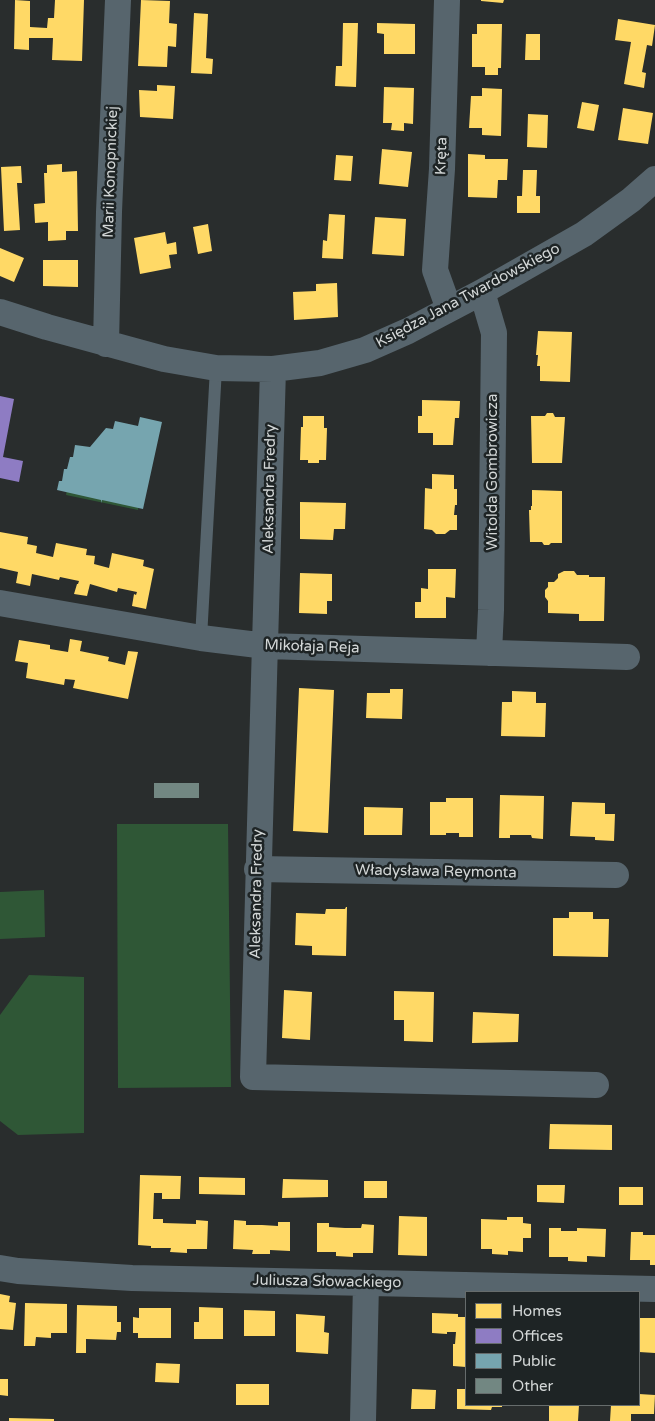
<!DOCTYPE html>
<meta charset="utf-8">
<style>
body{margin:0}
#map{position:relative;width:655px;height:1421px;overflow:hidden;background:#292d2d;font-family:"Varela Round",sans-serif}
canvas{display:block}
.legend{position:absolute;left:465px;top:1291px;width:175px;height:115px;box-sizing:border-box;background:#1e2425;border:1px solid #666c6c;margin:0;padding:6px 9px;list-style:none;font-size:15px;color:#d3d7d7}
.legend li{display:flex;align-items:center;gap:10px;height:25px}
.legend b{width:25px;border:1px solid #666c6c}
</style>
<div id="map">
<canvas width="655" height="1421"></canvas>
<ul class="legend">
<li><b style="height:14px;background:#ffd966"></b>Homes</li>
<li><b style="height:14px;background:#8e7cc3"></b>Offices</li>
<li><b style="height:14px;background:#76a5af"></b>Public</li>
<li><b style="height:14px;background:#728782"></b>Other</li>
</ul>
</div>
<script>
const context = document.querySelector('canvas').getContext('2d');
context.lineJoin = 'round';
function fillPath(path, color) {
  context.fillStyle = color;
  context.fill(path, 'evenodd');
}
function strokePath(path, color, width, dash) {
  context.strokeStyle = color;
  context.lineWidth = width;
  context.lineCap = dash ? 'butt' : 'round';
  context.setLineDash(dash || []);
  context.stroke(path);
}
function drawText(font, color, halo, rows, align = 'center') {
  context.font = font + ' "Varela Round",sans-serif';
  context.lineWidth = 5;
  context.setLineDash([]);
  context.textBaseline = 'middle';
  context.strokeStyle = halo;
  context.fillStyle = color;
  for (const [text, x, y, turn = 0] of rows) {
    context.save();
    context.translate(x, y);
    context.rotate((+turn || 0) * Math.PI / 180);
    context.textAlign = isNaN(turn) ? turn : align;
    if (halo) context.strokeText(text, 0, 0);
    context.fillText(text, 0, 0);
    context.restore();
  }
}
fillPath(new Path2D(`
 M67,489L139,504L138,510L66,495Z
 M117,824H228L231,1087L118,1088Z
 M44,890L45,937L0,939V892Z
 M29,975L84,977V1133L18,1135L0,1121V1015Z`), '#2f5736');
fillPath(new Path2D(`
 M15,0L30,1V27L47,28L48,18H54L55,0H84L82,61L52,60L53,38H29V50L14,49Z
 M141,0L170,1L169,23L177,24L176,47L168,46L167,67L138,66Z
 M481,0H504L503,3L481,1Z
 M194,13L208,14L206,58L213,59L212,74L191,73Z
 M618,19L655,25L652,46L647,45L642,72L646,73L644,88L624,84L631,42L615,40Z
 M343,23H358L356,87L335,86L336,66H342Z
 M377,23L415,24V54H384V34L377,33Z
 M477,24H502L501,68H498V75H485V67H472V34H477Z
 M526,34H540V60H525Z
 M157,85L175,86L173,119L140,117L139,90L157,91Z
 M384,87L414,88L413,124L404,123V131L391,130L392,123H383Z
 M482,88L502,89L501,136L482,135V128H469L471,96H482Z
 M582,102L599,105L594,131L577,128Z
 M623,108L653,113L648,144L618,140Z
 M528,114L548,115L547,148L527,147Z
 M382,149L412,152L408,187L379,184Z
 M468,154L485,155V159H508L507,180H498L497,198L468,197Z
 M336,155L353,156L351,181L334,180Z
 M62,164V172L77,171L78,231H66V240L48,241V222L35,223L34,204L45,203L44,173H47V165Z
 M21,166L22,183H17L20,230L4,231L1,167Z
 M523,170H537L536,196H540V213H517V196H522Z
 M329,214L345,215L343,259L322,258L323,240L327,241Z
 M375,217L406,219L404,256L372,254Z
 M208,224L212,251L198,254L193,227Z
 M165,232L167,244L176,242L177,254L169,255L171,268L140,274L134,238Z
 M0,248L24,258L14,282L0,276Z
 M43,260H78V287L43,286Z
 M337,283L338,317L294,320L293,292L316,291V284Z
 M538,331L572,332L570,382L540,381V366H537L538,355H536Z
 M422,400L460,401L459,418H455L453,445H433V433H418V416H422Z
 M547,413H553L555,417H565L562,463H532L531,416H545Z
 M303,416H324V428H327L326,460H319V463H308V460H300L301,427H303Z
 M432,474L454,475V489H457V505H455L454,515H457V530H450L445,534H436L432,530L424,529L425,488L432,489Z
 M532,490L562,491V543H551L549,545H544L542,542H530L529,510H531V506H532Z
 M300,502L346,503L345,529H334L333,540L300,539Z
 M0,532L28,537L27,544L37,546L36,553L53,557L56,543L87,549L86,555L95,556L94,564L109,568L112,553L144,560L143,566L154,569L146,609L132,606L134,594L136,595L137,592L118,588L117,592L90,584L87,596L74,594L77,584H78L79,581L60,577L59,580L32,574L30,586L16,583L18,572L0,568Z
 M428,569H456L455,598L446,597V618H415V602H421V588L428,589Z
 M564,571H574L577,575H589V577H605L604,621H579V614L548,613V601L545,597V590L548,587V582H554L558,578V574Z
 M300,573L332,574V601H327V614L299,613Z
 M70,639L82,641L80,651L109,657L108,661L125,665L128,651L138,652L128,699L73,688L75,680L65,679L64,685L26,678L28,663L15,661L19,640L50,645V649L68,652Z
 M299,688L334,690L328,833L293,831Z
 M390,689H403L402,719L366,718L367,693H390Z
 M512,691L536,692V703H546L545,737L501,736L502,702H512Z
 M500,795L544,796L543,839L532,838L531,835H510V838H499Z
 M446,798H473V837H459V833H446V835H430V802H446Z
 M572,802L605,803V814H615L614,841L595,840V837L570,836Z
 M364,807L403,808L402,835H364Z
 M346,907H347L346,956L312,955V946L295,945L296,913L325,914L326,909H345Z
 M569,912H593V919H609L608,957L553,956V918H569Z
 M284,990L312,992L310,1040L282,1038Z
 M394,991L434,992L433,1042L404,1041V1020H394Z
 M473,1012L519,1014L518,1042L472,1043Z
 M550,1124L612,1125V1150L549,1149Z
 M140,1175L181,1176L180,1199H162V1193H154L153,1219H163V1223L196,1224V1220L208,1221L207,1249H187V1253L170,1252L171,1248H151V1246L138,1245Z
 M199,1177L245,1178V1195L199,1194Z
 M283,1179L328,1180V1197L282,1198Z
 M364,1181H387V1198H364Z
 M537,1185H565L564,1203L537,1202Z
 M619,1187H643V1205H619Z
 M399,1216L427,1217V1256L398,1255Z
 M507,1217H523V1223L531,1224V1238H523V1252L508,1251V1255L492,1254V1249H481V1219L507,1220Z
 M234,1220L246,1221V1225H262L278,1226V1222H290V1251L270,1250V1254H252L253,1250L233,1249Z
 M317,1223H329V1227L345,1228H361L362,1224L374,1225L373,1253H353V1257L336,1256V1252H317Z
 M549,1228H561V1231H577V1228L606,1229L605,1257L587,1256V1262L568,1261V1257H549Z
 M631,1232H643V1235H655V1265H650V1260H630Z
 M0,1294L10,1296L9,1302L16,1303L13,1330L0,1329Z
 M25,1303L67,1304V1333H51V1338L36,1337L35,1346H24Z
 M77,1305L117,1306V1322H121V1332H117L116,1340L86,1339V1353H76Z
 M199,1307L223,1308V1339H194V1322H199Z
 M139,1308H171V1338H138V1333H133V1317L139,1318Z
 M244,1310L275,1311V1336H244Z
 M432,1313L458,1314V1317H466V1367L453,1366V1344H455L456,1332H447V1334L432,1333Z
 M296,1314L325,1316L324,1332L329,1333L328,1354L296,1352Z
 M639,1318H655V1353L639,1352Z
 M156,1363L180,1364L179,1383L155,1382Z
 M0,1379H8V1396L0,1395Z
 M236,1384H269V1405H236Z
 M412,1389L436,1390L435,1409H411Z
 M457,1389H466V1405H502V1407H492L491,1410L457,1409Z
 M639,1394L655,1395L654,1414H631V1421H610L611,1405H639Z
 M549,1405H579L578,1421H549Z
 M9,1418L54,1419V1421H9Z`), '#ffd966');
fillPath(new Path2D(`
 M0,396L14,399L3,457L23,461L19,482L0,478Z`), '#8e7cc3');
fillPath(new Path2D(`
 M140,417L162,422L143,509L102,500L101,503V500L57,490L59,481H62L64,469H67L70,457H73L75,445L90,447L106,428L113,429L115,421L138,426Z`), '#76a5af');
fillPath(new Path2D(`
 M154,783H199V798H154Z`), '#728782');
strokePath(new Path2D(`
 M201,638L216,368`), '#57656d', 12);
strokePath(new Path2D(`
 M447,0L442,169L435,270L449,309
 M482,292L494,333L491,610L489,653
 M0,312L47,327L164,359L216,368L273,369L320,363L365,350L408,331L482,292L584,234L631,200L655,179
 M106,344L109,212L118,0
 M273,369C267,605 258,841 253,1077L596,1085
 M0,603L201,638L266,646L627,657
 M257,869L616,875
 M0,1268L18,1271L132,1278L655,1289
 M363,1421L366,1283`), '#57656d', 26);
drawText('15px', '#d3d7d7', '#1e2425', [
 ["Kręta",442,156,-88],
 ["Marii Konopnickiej",111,172,-88],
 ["Księdza Jana Twardowskiego",468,296,-28],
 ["Witolda Gombrowicza",493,472,-90],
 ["Aleksandra Fredry",270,489,-89],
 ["Mikołaja Reja",312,647,2],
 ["Władysława Reymonta",436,872,1],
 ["Aleksandra Fredry",257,894,-89],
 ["Juliusza Słowackiego",327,1282,1]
]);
</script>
